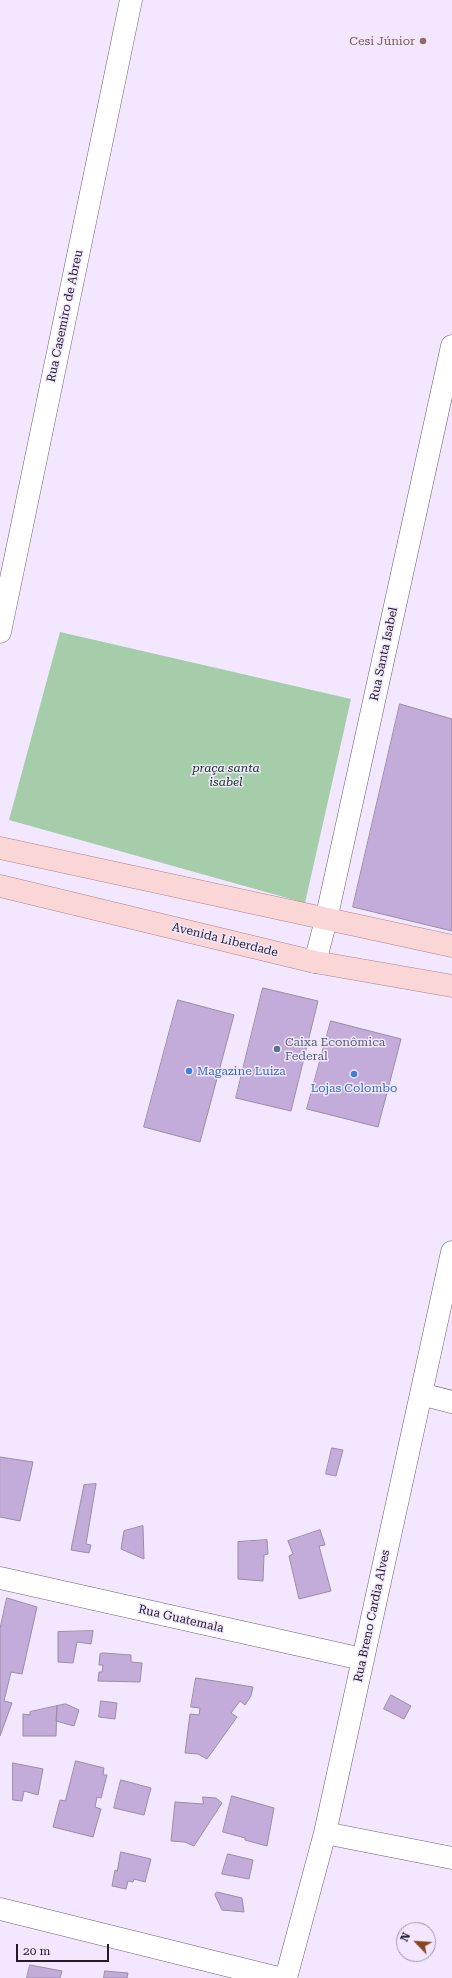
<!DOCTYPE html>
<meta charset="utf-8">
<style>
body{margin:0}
#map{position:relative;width:452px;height:1978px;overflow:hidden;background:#f2e7fe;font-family:"Roboto Serif",serif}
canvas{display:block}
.north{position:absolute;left:396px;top:1922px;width:40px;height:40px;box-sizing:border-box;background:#f2e7fe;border:1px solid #9e96a8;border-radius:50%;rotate:295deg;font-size:11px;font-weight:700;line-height:16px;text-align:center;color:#211c26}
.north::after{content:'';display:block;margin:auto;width:14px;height:18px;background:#8a4320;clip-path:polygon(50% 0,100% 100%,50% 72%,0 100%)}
.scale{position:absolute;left:16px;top:1944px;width:93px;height:18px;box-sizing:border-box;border:2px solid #211c26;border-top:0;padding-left:5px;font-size:12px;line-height:14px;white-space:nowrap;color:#211c26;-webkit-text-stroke:3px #f2e7fe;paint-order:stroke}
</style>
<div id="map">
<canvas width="452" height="1978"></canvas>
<div class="north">N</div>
<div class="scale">20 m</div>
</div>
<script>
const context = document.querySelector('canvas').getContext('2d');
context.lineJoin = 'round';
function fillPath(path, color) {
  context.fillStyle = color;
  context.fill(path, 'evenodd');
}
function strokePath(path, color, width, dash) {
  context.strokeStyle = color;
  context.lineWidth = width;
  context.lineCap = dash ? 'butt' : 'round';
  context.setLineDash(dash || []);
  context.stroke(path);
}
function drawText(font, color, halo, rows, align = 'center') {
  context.font = font + ' "Roboto Serif",serif';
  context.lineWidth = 3;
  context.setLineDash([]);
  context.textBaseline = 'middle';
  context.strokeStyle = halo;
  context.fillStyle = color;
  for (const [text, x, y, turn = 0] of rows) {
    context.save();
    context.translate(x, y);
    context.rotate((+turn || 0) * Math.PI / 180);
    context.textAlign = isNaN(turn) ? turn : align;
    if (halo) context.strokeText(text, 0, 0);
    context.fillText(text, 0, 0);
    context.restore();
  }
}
fillPath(new Path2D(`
 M60,632L351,699L305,903L9,820Z`), '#a6cda9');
const building = new Path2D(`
 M400,704L452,719V931L353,907Z
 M263,988L318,1001L291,1111L236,1098Z
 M178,1000L234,1015L200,1142L144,1127Z
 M331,1021L401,1039L378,1127L307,1109Z
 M332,1448L343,1450L336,1476L326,1474Z
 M0,1457L33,1462L20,1521L0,1517Z
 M96,1484L86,1544L91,1545L89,1553L71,1550L84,1485Z
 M143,1526L144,1559L121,1549L124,1531Z
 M320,1530L325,1545L319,1546L331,1591L299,1599L289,1556L293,1554L288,1541Z
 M267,1540L268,1554L264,1555L263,1581L238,1579V1542Z
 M7,1598L37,1607L22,1674L11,1672L4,1701L12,1703L0,1736V1629Z
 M93,1631L91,1644L77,1642L73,1663L58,1662V1632Z
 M103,1653L131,1655V1662L142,1663L140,1682L98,1681L99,1672H102L103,1665H99L100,1654Z
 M196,1678L253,1687L251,1696L245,1705L240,1701L231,1713L237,1717L207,1759L198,1754L185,1753L190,1714L199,1715L200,1708L191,1707Z
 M391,1695L411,1706L404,1719L384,1709Z
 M101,1701L117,1703L115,1719L99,1717Z
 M66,1704L79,1710L74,1726L56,1721L57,1706Z
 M57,1706L56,1736H23V1714L30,1715V1712Z
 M76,1761L104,1768L103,1775H107L101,1798L97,1797L95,1807L101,1809L93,1837L53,1827L60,1800L65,1801Z
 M13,1763L43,1769L38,1795L24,1791L22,1801L13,1800Z
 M121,1780L151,1788L144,1815L114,1808Z
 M232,1796L274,1808L267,1846L245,1840V1838L223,1832Z
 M203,1797L216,1798L222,1803L194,1846L185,1842L171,1841L175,1802L203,1804Z
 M121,1852L151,1859L145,1882L134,1879L133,1882L128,1881L126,1889L112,1886L115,1870L117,1871Z
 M228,1854L253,1860L249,1879L222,1874Z
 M217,1892L242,1898L244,1912L222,1910L215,1895Z
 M30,1965L62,1971L60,1978H27Z
 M105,1971L128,1973L127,1978H104Z`);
fillPath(building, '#c3acd9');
strokePath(building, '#998ca6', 1);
const minor = new Path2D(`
 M0,632L131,0
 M315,962L326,920L452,346
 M421,1394L452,1402
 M0,1578L362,1659
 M325,1833L452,1858
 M0,1909L278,1978
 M286,1978L325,1833L452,1252`);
const major = new Path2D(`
 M0,848L452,946
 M0,886L315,962L452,986`);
strokePath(minor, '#6b5f77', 23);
strokePath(major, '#ab8386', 23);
strokePath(minor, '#fff', 22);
strokePath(major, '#fad6d6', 22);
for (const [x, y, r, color] of [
 [423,41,4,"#8d6e63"],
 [277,1049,4,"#5c6f8a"],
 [189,1071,4,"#3f7fe0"],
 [354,1074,4,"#3f7fe0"]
]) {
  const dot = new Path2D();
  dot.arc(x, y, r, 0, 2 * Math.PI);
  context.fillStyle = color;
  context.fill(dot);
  strokePath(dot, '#f2e7fe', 1.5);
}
drawText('12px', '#785e54', '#f2e7fe', [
 ["Cesi Júnior",415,41]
], 'right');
drawText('12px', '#211c26', '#f2e7fe', [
 ["Rua Casemiro de Abreu",65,316,-78],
 ["Rua Santa Isabel",384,654,-78],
 ["Avenida Liberdade",225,940,14],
 ["Rua Breno Cardia Alves",372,1616,-78],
 ["Rua Guatemala",181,1619,13]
]);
drawText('italic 12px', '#0a3713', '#f2e7fe', [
 ["praça santa",226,768],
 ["isabel",226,782]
]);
drawText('12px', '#4e5e75', '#f2e7fe', [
 ["Caixa Econômica",285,1042],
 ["Federal",285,1056]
], 'left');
drawText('12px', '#366cbe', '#f2e7fe', [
 ["Magazine Luiza",197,1071],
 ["Lojas Colombo",354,1088,"center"]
], 'left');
</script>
